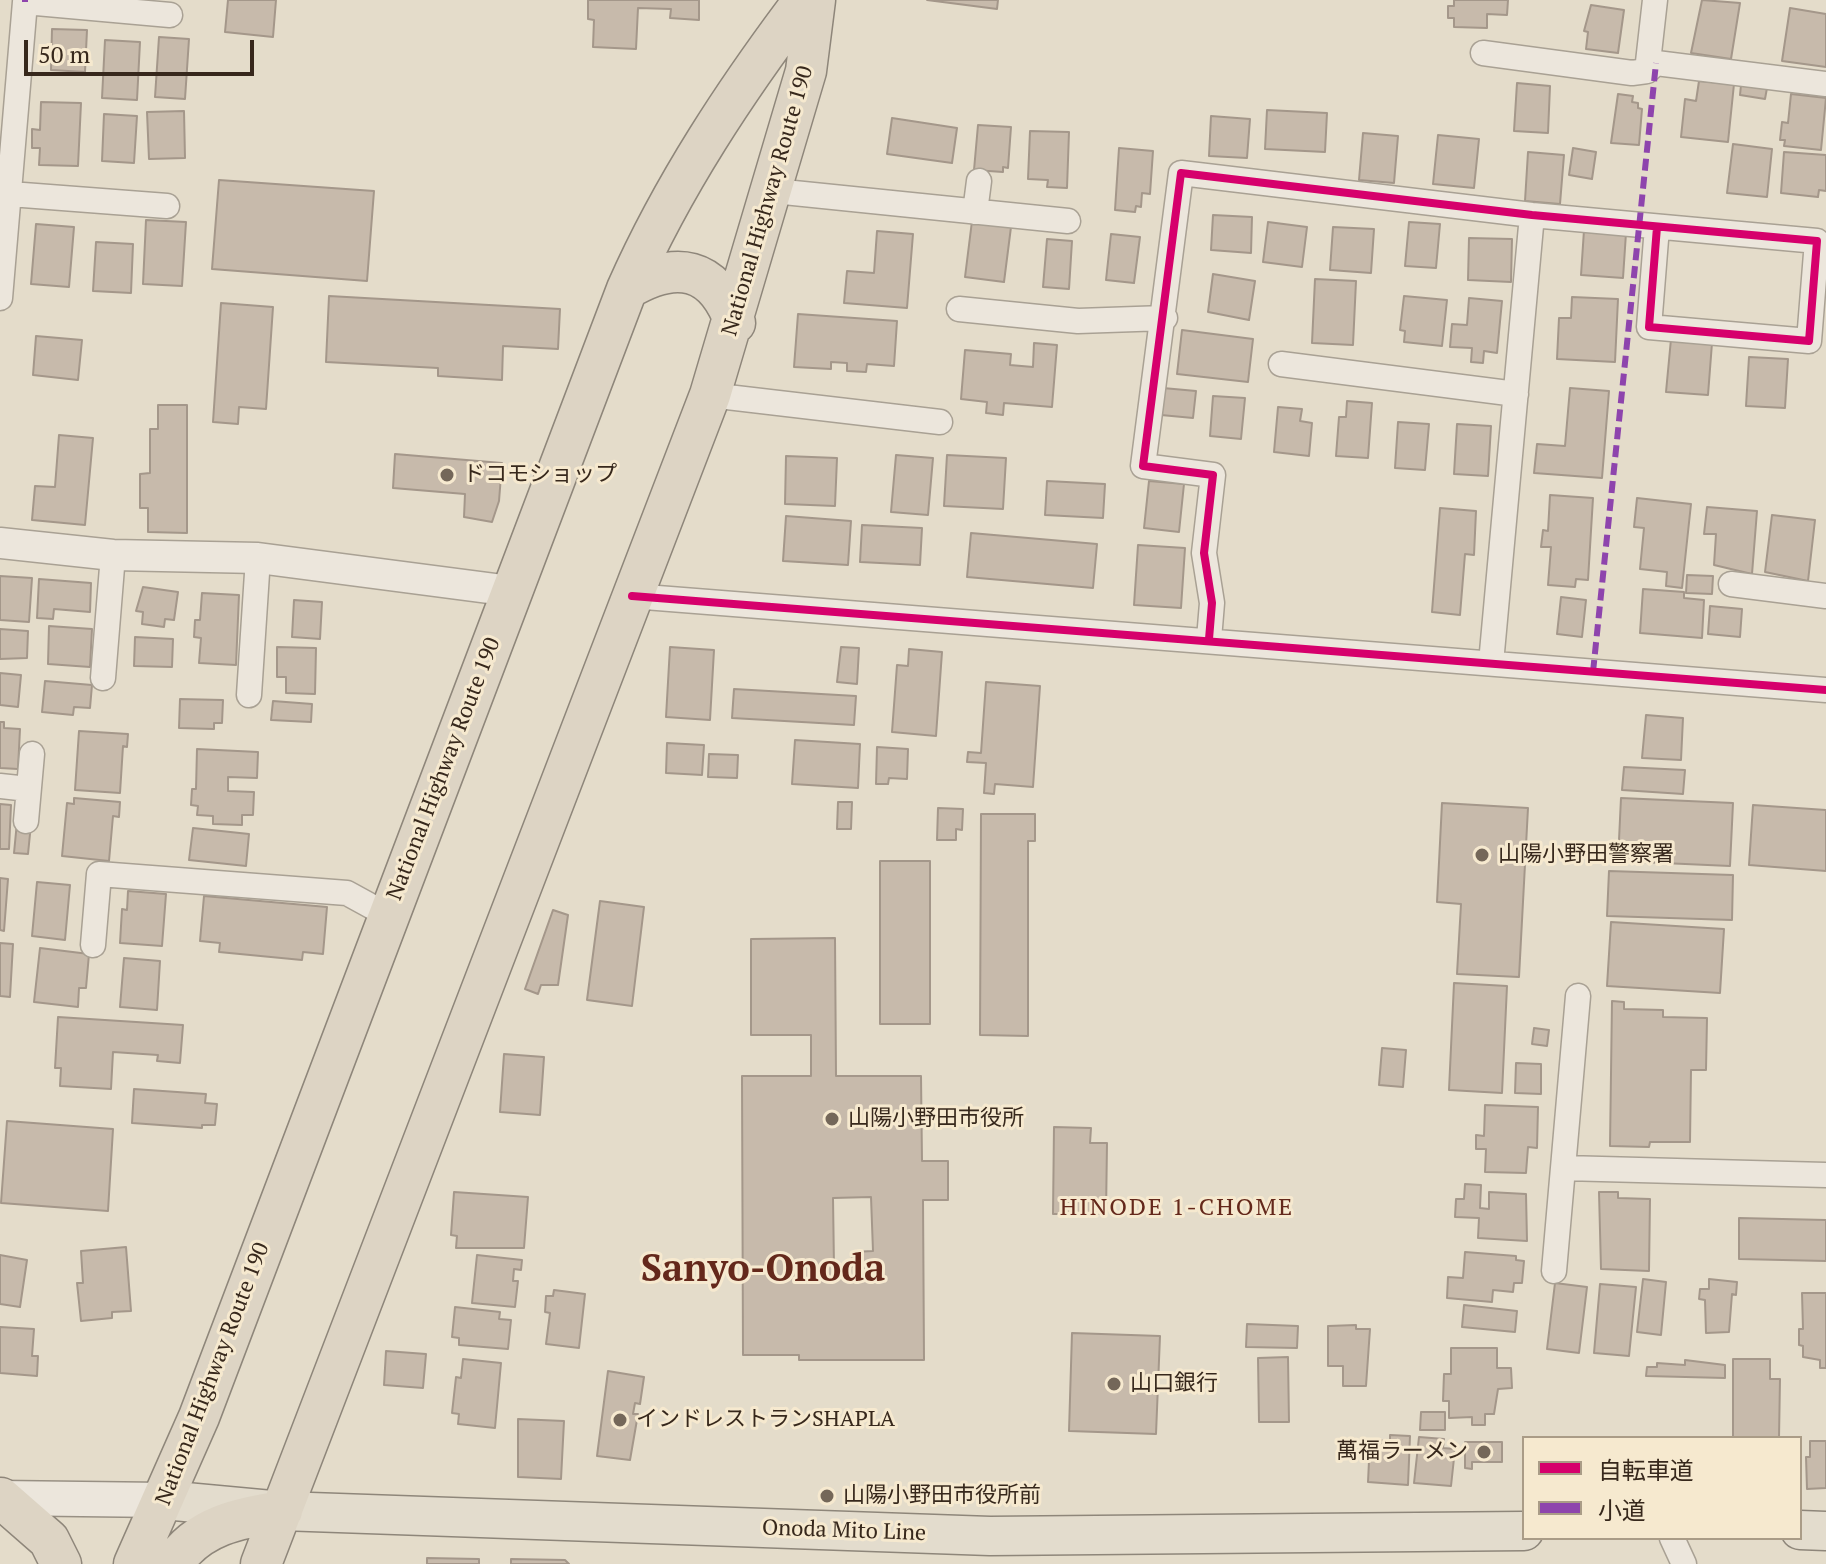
<!DOCTYPE html>
<meta charset="utf-8">
<style>
body{margin:0}
#map{position:relative;width:1826px;height:1564px;overflow:hidden;background:#e4dcca;font-family:"PT Serif","Noto Sans JP",serif}
canvas{display:block}
.legend{position:absolute;left:1522px;top:1436px;width:280px;height:104px;box-sizing:border-box;background:#f6e9cf;border:2px solid #aa9c87;margin:0;padding:10px 14px;list-style:none;font-size:24px;color:#37281c}
.legend li{display:flex;align-items:center;gap:16px;height:40px}
.legend b{width:40px;border:2px solid #aa9c87}
.scale{position:absolute;left:24px;top:40px;width:230px;height:36px;box-sizing:border-box;border:4px solid #37281c;border-top:0;padding-left:10px;font-size:24px;line-height:28px;white-space:nowrap;color:#37281c;-webkit-text-stroke:6px #f6e9cf;paint-order:stroke}
</style>
<div id="map">
<canvas width="1826" height="1564"></canvas>
<ul class="legend">
<li><b style="height:10px;background:#d6006c"></b>自転車道</li>
<li><b style="height:10px;background:#8e44ad"></b>小道</li>
</ul>
<div class="scale">50 m</div>
</div>
<script>
const context = document.querySelector('canvas').getContext('2d');
context.lineJoin = 'round';
function fillPath(path, color) {
  context.fillStyle = color;
  context.fill(path, 'evenodd');
}
function strokePath(path, color, width, dash) {
  context.strokeStyle = color;
  context.lineWidth = width;
  context.lineCap = dash ? 'butt' : 'round';
  context.setLineDash(dash || []);
  context.stroke(path);
}
function drawText(font, color, halo, rows, align = 'center') {
  context.font = font + ' "PT Serif","Noto Sans JP",serif';
  context.lineWidth = 6;
  context.setLineDash([]);
  context.textBaseline = 'middle';
  context.strokeStyle = halo;
  context.fillStyle = color;
  for (const [text, x, y, turn = 0] of rows) {
    context.save();
    context.translate(x, y);
    context.rotate((+turn || 0) * Math.PI / 180);
    context.textAlign = isNaN(turn) ? turn : align;
    if (halo) context.strokeText(text, 0, 0);
    context.fillText(text, 0, 0);
    context.restore();
  }
}
const building = new Path2D(`
 M228,0H276L273,37L225,32Z
 M588,0H699V20L670,18L671,9L638,8L636,49L593,47L594,20L588,19Z
 M927,0H998L997,9Z
 M1454,0H1508L1507,15L1487,14V28L1454,27V18H1448V6H1454Z
 M1702,0L1740,3L1731,59L1691,53Z
 M1591,5L1624,10L1618,53L1586,49L1588,32L1584,31Z
 M1790,8L1826,14V67L1782,61Z
 M52,29L87,30L85,72L51,70Z
 M159,37L189,39L185,99L155,97Z
 M105,40L140,42L137,100L102,98Z
 M1699,81L1734,84L1728,142L1681,137L1685,99L1696,101Z
 M1517,83L1550,86L1548,133L1514,131Z
 M1741,85L1767,88L1765,99L1740,95Z
 M1618,94L1633,96L1632,102L1638,103V108L1642,109L1639,145L1611,143Z
 M1791,94L1826,98L1821,150L1784,146L1785,140H1780L1782,122L1788,123Z
 M41,102L81,103L78,166L39,165L40,148H32V129L40,130Z
 M1267,110L1327,113L1325,152L1265,149Z
 M184,111L185,158L149,159L147,112Z
 M104,114L137,116L134,163L102,161Z
 M1211,116L1250,119L1247,158L1209,156Z
 M892,118L957,128L952,163L887,154Z
 M978,125L1011,127L1008,168L1003,167V172L974,170Z
 M1030,131L1069,132L1067,188L1047,187L1048,180L1028,179Z
 M1363,133L1398,136L1394,183L1359,180Z
 M1438,135L1479,139L1474,188L1433,184Z
 M1733,144L1772,149L1767,197L1727,193Z
 M1119,148L1153,151L1150,194L1142,193L1141,207L1136,206L1135,212L1115,210Z
 M1573,148L1596,152L1592,179L1569,175Z
 M1528,152L1564,155L1560,204L1525,201Z
 M1784,152L1826,155V191L1819,190L1818,197L1781,193Z
 M219,180L374,191L367,281L212,269Z
 M1213,215L1252,217L1251,253L1211,250Z
 M146,220L186,222L182,286L143,284Z
 M972,221L1011,227L1004,282L965,277Z
 M1268,222L1307,227L1302,267L1263,262Z
 M1409,222L1440,224L1436,268L1405,266Z
 M36,224L74,227L69,287L31,284Z
 M1333,227L1374,229L1371,273L1330,270Z
 M1584,230L1626,233L1623,278L1581,275Z
 M877,231L913,234L907,308L844,303L847,271L874,273Z
 M1111,234L1140,237L1134,283L1106,280Z
 M1469,238L1512,239L1511,282L1468,280Z
 M1047,239L1072,241L1069,289L1043,287Z
 M96,242L133,244L131,293L93,291Z
 M1213,274L1255,281L1249,320L1208,312Z
 M1315,279L1356,281L1353,345L1312,343Z
 M329,296L560,309L558,349L503,346L502,380L438,376V368L326,362Z
 M1404,296L1447,300L1442,346L1404,342L1405,331L1400,330Z
 M1572,297L1618,299L1615,362L1557,359L1559,318H1571Z
 M1469,298L1502,301L1497,353L1484,351L1483,363L1471,362L1472,348L1450,347L1452,324L1467,325Z
 M221,303L273,307L266,409L239,407L238,424L213,422Z
 M798,314L897,321L894,366L867,364L866,372L847,371V363L831,362V369L794,367Z
 M1182,330L1253,339L1248,382L1177,374Z
 M36,336L82,340L78,380L33,375Z
 M1671,339L1712,343L1708,395L1666,392Z
 M1034,343L1057,345L1052,407L1004,403L1003,415L986,413L987,402L961,399L965,350L1011,354L1010,365L1033,367Z
 M1749,357L1788,359L1785,408L1746,406Z
 M1163,388L1196,391L1193,418L1161,415Z
 M1570,388L1609,391L1602,478L1534,473L1537,444L1565,446Z
 M1213,396L1245,398L1241,439L1210,436Z
 M1347,401L1372,403L1368,458L1336,456L1339,417H1346Z
 M158,405H187V533L148,532V508H140V474L150,473V429H158Z
 M1278,407L1302,409L1300,421L1312,423L1309,456L1274,452Z
 M1398,422L1429,424L1425,470L1395,468Z
 M1457,424L1491,426L1488,476L1454,474Z
 M59,435L93,438L85,525L32,520L35,486L55,487Z
 M395,454L502,463L499,501L492,522L464,517L465,494L393,488Z
 M896,455L933,458L928,515L891,512Z
 M947,455L1006,458L1003,509L944,506Z
 M786,456L837,458L835,506L785,504Z
 M1047,481L1105,484L1103,518L1045,515Z
 M1149,481L1184,484L1179,532L1144,528Z
 M1550,495L1593,498L1588,580L1576,579L1575,587L1548,585L1551,547H1541L1543,530L1548,531Z
 M1637,498L1691,504L1682,588L1666,586L1667,572L1640,569L1644,528L1634,527Z
 M1707,507L1757,511L1752,574L1714,565L1716,534H1704Z
 M1440,508L1476,511L1474,555L1465,554L1460,615L1432,612Z
 M1772,515L1815,520L1808,581L1765,572Z
 M786,516L851,521L848,565L783,561Z
 M862,525L922,528L920,565L860,562Z
 M971,533L1097,544L1093,588L967,577Z
 M1138,545L1185,548L1181,608L1134,605Z
 M1687,575L1713,576L1712,594L1686,593Z
 M0,576L32,578L29,622L0,620Z
 M39,579L91,583L90,612L54,609L53,619L37,618Z
 M143,587L178,592L174,620L165,619L164,627L142,624L143,612L136,611Z
 M1643,589L1684,592V598L1704,600L1702,638L1640,633Z
 M202,593L239,595L236,665L199,663L201,638L194,637L195,620H200Z
 M1561,597L1586,600L1582,637L1557,634Z
 M294,600L322,602L320,639L292,637Z
 M1710,606L1742,609L1740,637L1708,634Z
 M49,626L92,629L90,667L48,664Z
 M0,629L28,631L27,658L0,659Z
 M135,637L173,639L172,667L134,666Z
 M277,647L316,648L315,694L286,693V677H277Z
 M670,647L714,650L710,720L666,717Z
 M841,647L859,648L857,684L837,682Z
 M909,649L942,652L936,736L892,732L897,665L908,666Z
 M0,673L21,675L18,707L0,705Z
 M45,681L92,685L90,708L74,707L73,715L42,712Z
 M986,682L1040,686L1033,787L995,784L994,794L984,793L986,763L967,762L968,752L981,753Z
 M734,689L856,696L854,725L732,718Z
 M180,699L223,700L222,723H214V729L179,728Z
 M273,701L312,704L311,722L271,720Z
 M1646,715L1683,718L1681,760L1642,758Z
 M0,722H4V728L20,729L18,769L0,768Z
 M79,731L128,734L127,747L123,746L120,793L75,790Z
 M795,740L860,744L858,788L792,784Z
 M667,743L704,745L702,775L666,773Z
 M877,747L908,749L907,779L889,778L888,784H876Z
 M197,749L258,752L257,778L228,777V791L254,792L253,815H242V825L213,824V816L197,815L198,806L191,805L192,789H196Z
 M709,754L738,755L737,778L708,777Z
 M1624,767L1685,770L1683,794L1622,790Z
 M74,798L120,802L119,817L113,816L109,861L62,856L67,803L74,804Z
 M1621,798L1733,803L1730,866L1618,861Z
 M838,802H852L851,829H837Z
 M1442,803L1528,808L1519,977L1457,974L1461,904L1437,902Z
 M0,804L11,805L9,849H0Z
 M1753,805L1826,810V871L1749,865Z
 M938,808L963,809L962,830L956,829V840H937Z
 M981,814H1035V841H1028V1036L980,1035Z
 M17,822L31,824L28,854L14,853Z
 M193,828L249,834L246,866L189,860Z
 M880,861H930V1024H880Z
 M1609,871L1733,875L1732,920L1607,916Z
 M0,878L8,879L4,931L0,930Z
 M37,882L70,885L65,940L32,936Z
 M128,891L166,894L162,946L120,943L122,909L127,910Z
 M204,896L327,907L323,954L303,952L302,960L219,952L220,943L200,941Z
 M600,901L644,907L632,1006L587,1000Z
 M553,910L568,915L558,985H541L538,994L525,989Z
 M1611,922L1724,929L1720,993L1607,986Z
 M835,938L836,1076H921L922,1161H948V1200H923L924,1360H799V1355H743L742,1076H811V1035H751V939ZM871,1197L873,1251L852,1252V1267H834L833,1198Z
 M0,943L13,944L10,997L0,996Z
 M40,948L89,954L86,988H79L78,1007L34,1002Z
 M124,958L160,961L157,1010L120,1007Z
 M1454,983L1507,986L1502,1093L1449,1090Z
 M1612,1001L1624,1002V1009L1663,1010V1017L1707,1018L1706,1070H1691L1690,1142H1650L1649,1147L1610,1146Z
 M58,1017L183,1025L180,1063L157,1061L158,1055L113,1052L111,1089L60,1086L61,1068H55Z
 M1534,1028L1549,1030L1547,1046L1532,1044Z
 M1382,1048L1406,1050L1403,1087L1379,1085Z
 M504,1054L544,1057L540,1115L500,1112Z
 M1516,1063L1541,1064V1094L1515,1093Z
 M134,1089L206,1094L205,1103L217,1104L215,1125H202V1128L132,1123Z
 M1485,1105L1538,1107L1537,1148L1528,1147L1526,1173L1485,1172L1486,1149H1476V1135L1484,1136Z
 M7,1121L113,1129L108,1211L1,1203Z
 M1054,1127L1091,1128L1090,1143H1107L1106,1214H1053Z
 M1465,1184L1481,1185L1480,1208L1489,1209V1192L1526,1194L1527,1241L1478,1238L1479,1218L1455,1217L1456,1199H1464Z
 M454,1192L528,1197L524,1248H456L457,1236L451,1235Z
 M1599,1192H1618V1198L1650,1199L1649,1271L1601,1269Z
 M1739,1218L1826,1220V1261L1739,1259Z
 M126,1247L131,1311L112,1312V1318L81,1321L77,1283H83L81,1251Z
 M1465,1252L1516,1256V1260L1524,1261L1522,1283H1514L1513,1292L1493,1290L1492,1302L1447,1298L1448,1277L1463,1278Z
 M0,1255L27,1260L20,1307L0,1304Z
 M477,1255L522,1260L521,1270L514,1269L513,1281H518L515,1307L472,1303Z
 M1643,1279L1666,1282L1661,1335L1637,1332Z
 M1709,1279L1737,1282L1736,1295L1732,1294L1729,1332L1706,1333L1705,1300L1699,1299L1700,1289H1709Z
 M1555,1283L1587,1287L1579,1353L1547,1349Z
 M1600,1284L1636,1287L1629,1356L1594,1353Z
 M554,1290L585,1294L579,1348L546,1344L550,1313L545,1312L546,1296H553Z
 M1802,1293H1826V1368H1820V1360L1803,1357V1346L1799,1345V1329H1803Z
 M1464,1305L1517,1311L1515,1332L1462,1327Z
 M455,1307L500,1312L499,1319L511,1320L508,1349L459,1345V1338L452,1337Z
 M1247,1324L1298,1326L1297,1348L1246,1347Z
 M1356,1325V1329H1370L1366,1386H1343V1366H1328V1326Z
 M0,1327L34,1329L32,1356H38L37,1376L0,1373Z
 M1072,1333L1160,1336L1156,1434L1069,1431Z
 M1451,1348H1497V1368H1511L1512,1388L1498,1389L1494,1414H1485V1425H1472V1417L1449,1418V1401H1443L1444,1374H1451Z
 M386,1351L426,1354L423,1388L384,1385Z
 M1288,1357L1289,1422H1259L1258,1358Z
 M463,1359L501,1363L495,1428L458,1424L459,1414L452,1413L456,1377L461,1378Z
 M1733,1359H1770V1379H1780L1779,1438H1785H1733Z
 M1685,1360L1725,1365V1378L1646,1376L1647,1367H1657V1363L1685,1365Z
 M608,1371L644,1377L640,1404L635,1403L633,1414H638L630,1460L597,1456Z
 M1421,1412H1445V1430H1420Z
 M518,1419L564,1421L561,1479L518,1477Z
 M1390,1435L1410,1436L1408,1485L1368,1482L1370,1440L1390,1441Z
 M1419,1437L1444,1439L1443,1448L1455,1449L1451,1486L1414,1483Z
 M1810,1441H1826V1488L1807,1489L1806,1457H1810Z
 M1465,1442H1502V1462H1472V1469L1465,1468Z
 M427,1558L479,1559V1564H427Z
 M511,1559L565,1560L569,1564H511Z`);
fillPath(building, '#c7baab');
strokePath(building, '#a4978a', 2);
const minor = new Path2D(`
 M1483,53L1632,73L1647,71L1655,0
 M1647,71L1656,63L1826,84
 M774,191L1068,221
 M10,194L167,206
 M975,212L979,181
 M0,298L25,2L170,15
 M959,309L1078,321L1165,318
 M1281,364L1516,394
 M710,395L940,422
 M1731,584L1826,596
 M632,596L1826,690
 M1209,639L1212,603L1204,553L1213,475L1143,466L1181,173L1532,215L1817,241L1809,341L1649,327L1657,227
 M1491,663L1532,215
 M103,678L113,555
 M249,695L258,558
 M0,786L28,789
 M26,821L32,754
 M93,945L99,874L347,893L389,916
 M1564,1168L1826,1175
 M1554,1271L1578,996
 M1672,1538L1684,1564`);
const tertiary = new Path2D(`
 M0,543L113,555L258,558L511,591`);
const secondary = new Path2D(`
 M0,1498L164,1500`);
const primary = new Path2D(`
 M164,1500L282,1511L990,1536L1524,1531
 M1800,1530L1826,1531`);
const trunk = new Path2D(`
 M627,289C676,260 714,266 735,323
 M1,1498L49,1540L61,1564
 M134,1564L199,1417L627,289C673,185 736,90 804,0
 M173,1564C198,1525 240,1518 282,1511
 M261,1564L710,395L806,71L815,0`);
strokePath(minor, '#a9a194', 27);
strokePath(tertiary, '#a9a194', 33);
strokePath(secondary, '#989084', 37);
strokePath(primary, '#8e867a', 41);
strokePath(trunk, '#8e867a', 43);
strokePath(minor, '#ece6dc', 24);
strokePath(tertiary, '#ece6dc', 30);
strokePath(secondary, '#ece6dc', 34);
strokePath(primary, '#e3dccd', 38);
strokePath(trunk, '#ddd4c4', 40);
strokePath(new Path2D(`
 M25,0V2
 M1593,672L1656,63`), '#8e44ad', 6, [12, 6]);
strokePath(new Path2D(`
 M632,596L1826,690
 M1209,639L1212,603L1204,553L1213,475L1143,466L1181,173L1532,215L1817,241L1809,341L1649,327L1657,227`), '#d6006c', 8);
for (const [x, y, r, color] of [
 [447,475,8,"#746759"],
 [1482,855,8,"#746759"],
 [832,1119,8,"#746759"],
 [1114,1384,8,"#746759"],
 [620,1420,8,"#746759"],
 [1484,1452,8,"#746759"],
 [827,1496,8,"#746759"]
]) {
  const dot = new Path2D();
  dot.arc(x, y, r, 0, 2 * Math.PI);
  context.fillStyle = color;
  context.fill(dot);
  strokePath(dot, '#f6e9cf', 3);
}
drawText('22px', '#37281c', '#f6e9cf', [
 ["National Highway Route 190",768,201,-74],
 ["National Highway Route 190",444,769,-69],
 ["National Highway Route 190",213,1374,-69],
 ["Onoda Mito Line",844,1531,2]
]);
drawText('22px', '#37281c', '#f6e9cf', [
 ["ドコモショップ",463,475],
 ["山陽小野田警察署",1498,855],
 ["山陽小野田市役所",848,1119],
 ["山口銀行",1130,1384],
 ["インドレストランSHAPLA",636,1420],
 ["萬福ラーメン",1468,1452,"right"],
 ["山陽小野田市役所前",843,1496]
], 'left');
context.letterSpacing = '2px';
drawText('24px', '#64281b', '#f6e9cf', [
 ["HINODE 1-CHOME",1177,1208]
]);
context.letterSpacing = '0px';
drawText('bold 38px', '#64281b', '#f6e9cf', [
 ["Sanyo-Onoda",763,1270]
]);
</script>
